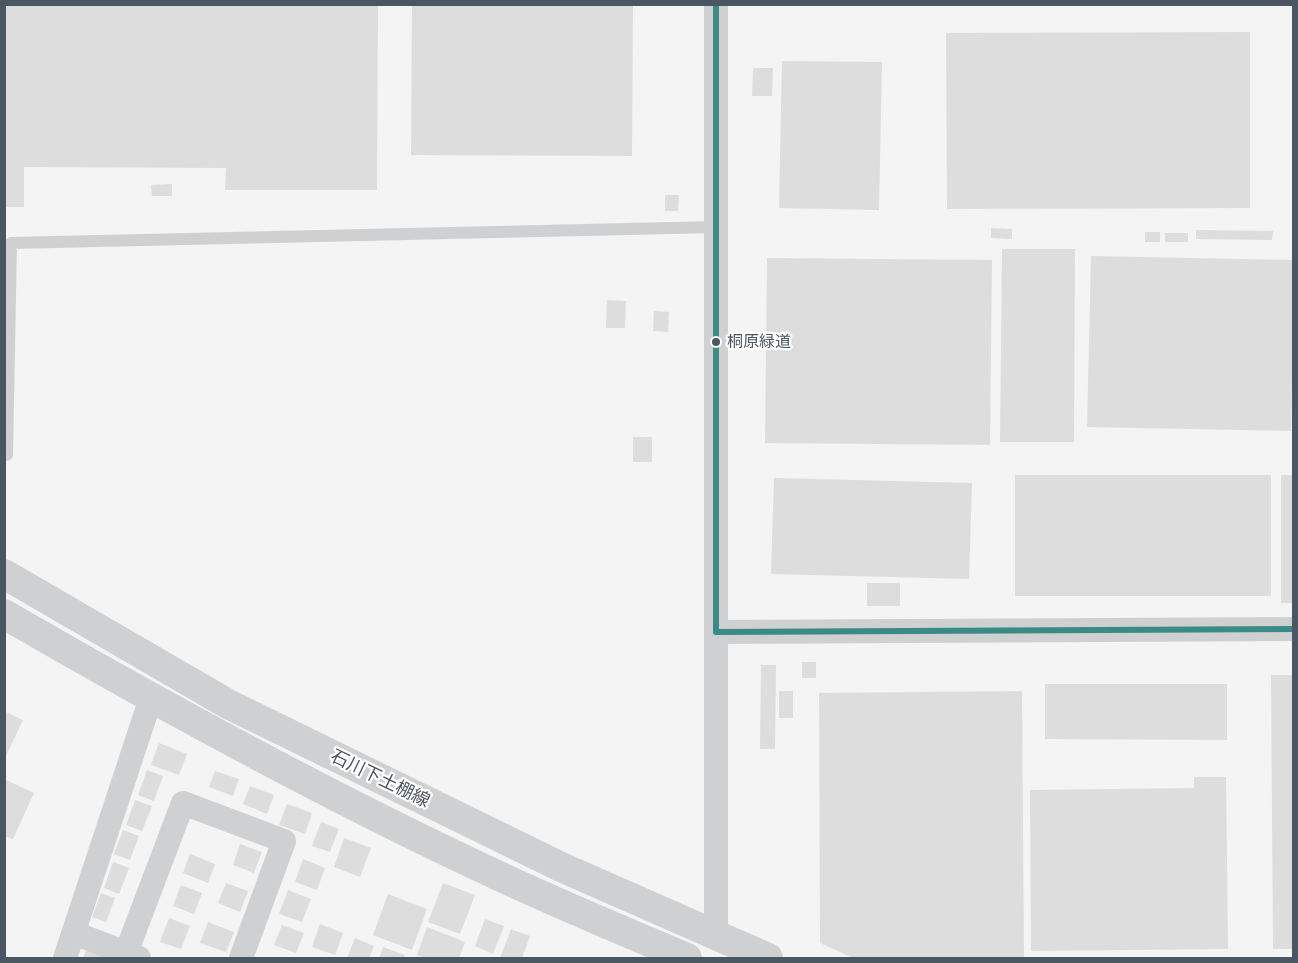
<!DOCTYPE html>
<meta charset="utf-8">
<style>
body{margin:0}
#map{position:relative;width:1298px;height:963px;overflow:hidden;background:#f4f4f4;font-family:"IBM Plex Sans",sans-serif}
canvas{display:block}
.frame{position:absolute;inset:0;border:6px solid #4a5661;pointer-events:none}
</style>
<div id="map">
<canvas width="1298" height="963"></canvas>
<div class="frame"></div>
</div>
<script>
const context = document.querySelector('canvas').getContext('2d');
context.lineJoin = 'round';
function fillPath(path, color) {
  context.fillStyle = color;
  context.fill(path, 'evenodd');
}
function strokePath(path, color, width, dash) {
  context.strokeStyle = color;
  context.lineWidth = width;
  context.lineCap = dash ? 'butt' : 'round';
  context.setLineDash(dash || []);
  context.stroke(path);
}
function drawText(font, color, halo, rows, align = 'center') {
  context.font = font + ' "IBM Plex Sans","Noto Sans JP",sans-serif';
  context.lineWidth = 4.5;
  context.setLineDash([]);
  context.textBaseline = 'middle';
  context.strokeStyle = halo;
  context.fillStyle = color;
  for (const [text, x, y, turn = 0] of rows) {
    context.save();
    context.translate(x, y);
    context.rotate((+turn || 0) * Math.PI / 180);
    context.textAlign = isNaN(turn) ? turn : align;
    if (halo) context.strokeText(text, 0, 0);
    context.fillText(text, 0, 0);
    context.restore();
  }
}
fillPath(new Path2D(`
 M4,4H378L377,190H225L226,168L24,167V207H4Z
 M412,4H633L632,156L411,155Z
 M1250,32V208L947,209L946,33Z
 M782,61L882,62L879,210L779,208Z
 M753,68H773L772,96H752Z
 M172,184V196H152L151,185Z
 M665,195H679L678,211H665Z
 M991,228L1012,229V239L991,238Z
 M1196,230L1273,231L1272,240L1196,239Z
 M1145,232H1160V242H1145Z
 M1165,233H1188V242H1165Z
 M1002,249H1075L1074,442H1000Z
 M1091,256L1294,260L1291,431L1087,427Z
 M767,258L992,260L990,445L765,443Z
 M607,300L626,301L625,328H606Z
 M654,311L669,312L668,332L653,331Z
 M633,437H652V462H633Z
 M1015,475H1271V596H1015Z
 M1281,475H1294V603H1281Z
 M774,478L972,483L969,579L771,574Z
 M867,583H900V606H867Z
 M802,662H816V678H802Z
 M761,665H776L775,749H760Z
 M1271,675H1294V949H1273Z
 M1045,684H1227V740L1045,739Z
 M779,691H793V718H779Z
 M1022,691L1024,958H853L820,943L819,693Z
 M4,711L23,720L4,760Z
 M159,743L187,754L179,775L151,765Z
 M147,770L163,776L154,801L138,795Z
 M215,771L239,779L233,796L209,787Z
 M1194,777H1226L1228,949L1031,951L1030,790L1194,788Z
 M4,779L34,793L13,839L4,836Z
 M250,786L274,795L267,814L243,804Z
 M135,800L152,806L142,831L126,825Z
 M287,804L312,813L305,834L279,825Z
 M321,822L339,829L330,852L312,846Z
 M123,830L139,836L130,860L114,854Z
 M344,838L371,848L360,877L334,867Z
 M240,844L262,852L254,873L233,865Z
 M190,854L215,864L208,883L183,873Z
 M303,859L325,868L317,890L295,882Z
 M113,862L129,868L119,894L104,888Z
 M226,883L248,891L240,912L218,903Z
 M443,883L475,895L460,934L428,922Z
 M181,885L202,893L194,914L173,906Z
 M288,890L311,899L302,922L279,914Z
 M101,893L115,898L106,922L92,917Z
 M388,894L427,909L412,950L373,935Z
 M169,918L190,926L181,949L160,942Z
 M485,919L504,926L493,954L475,946Z
 M208,922L234,932L226,952L200,943Z
 M320,924L343,933L335,955L312,947Z
 M282,925L304,933L296,953L274,945Z
 M427,927L465,942L459,958H425L417,955Z
 M511,929L530,936L522,958H500Z
 M355,938L374,946L369,958H347Z
 M89,942L118,958H83Z
 M383,947L405,955L403,958H379Z`), '#ddddde');
strokePath(new Path2D(`
 M7,455L11,243L716,227`), '#ced0d2', 12);
strokePath(new Path2D(`
 M716,4V937
 M716,632L1294,629
 M74,933L139,958
 M126,953L183,803L284,841L241,958
 M65,958L151,698`), '#ced0d2', 24);
strokePath(new Path2D(`
 M4,574L228,704L561,867L768,958
 M4,614C161,705 320,792 484,869C551,901 619,929 687,958`), '#ced0d2', 30);
strokePath(new Path2D(`
 M716,4V632
 M716,632L1294,629`), '#3a8a85', 6);
for (const [x, y, r, color] of [
 [716,342,5,"#4a5661"]
]) {
  const dot = new Path2D();
  dot.arc(x, y, r, 0, 2 * Math.PI);
  context.fillStyle = color;
  context.fill(dot);
  strokePath(dot, '#fff', 2);
}
drawText('16px', '#4a5661', '#fff', [
 ["桐原緑道",727,342]
], 'left');
drawText('18px', '#4a5661', '#fff', [
 ["石川下土棚線",380,779,26]
]);
</script>
